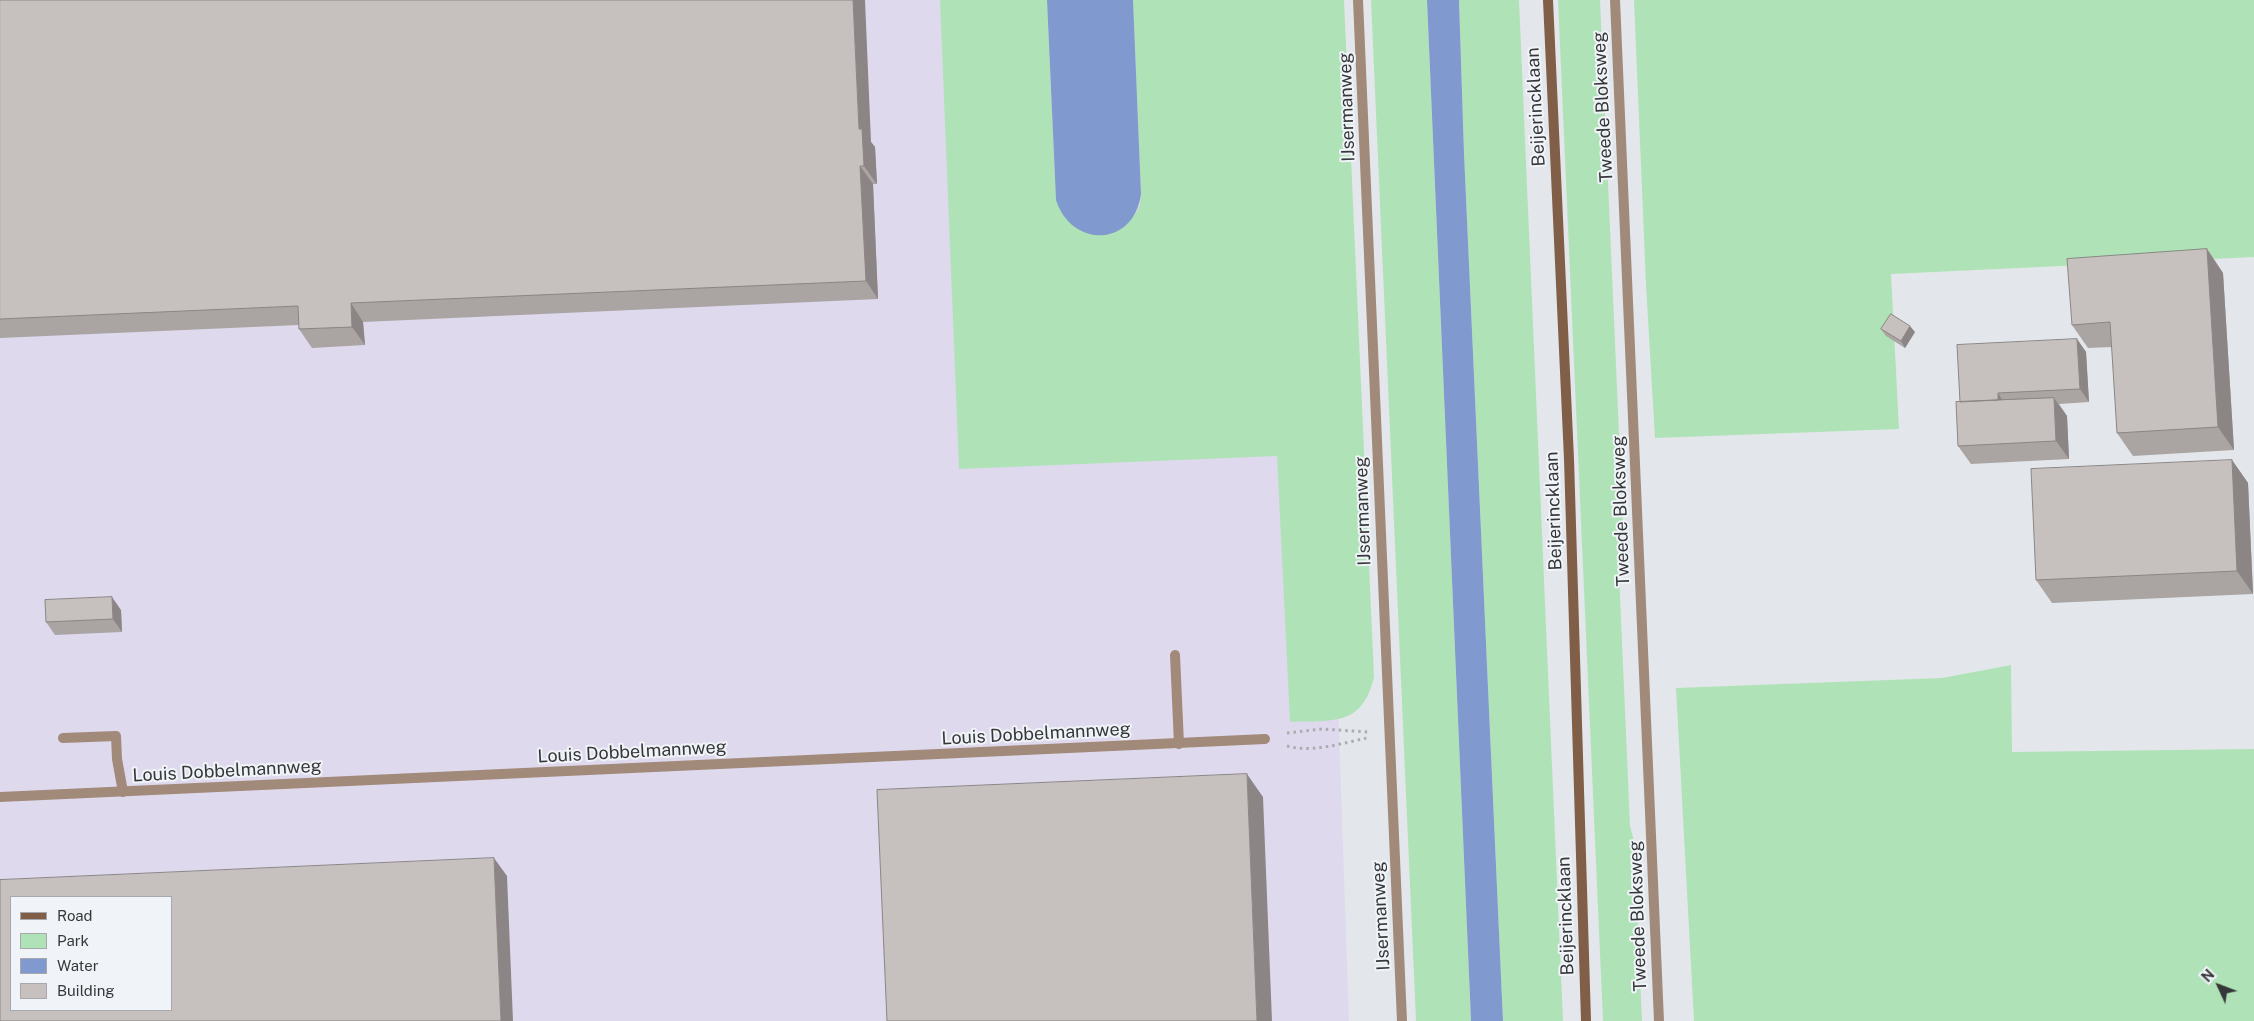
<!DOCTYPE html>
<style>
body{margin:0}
#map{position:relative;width:2254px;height:1021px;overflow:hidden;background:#e3e7eb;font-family:"Public Sans",sans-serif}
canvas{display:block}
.legend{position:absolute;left:10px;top:896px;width:162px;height:115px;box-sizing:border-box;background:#f0f4f8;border:1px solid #a6a8ac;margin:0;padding:6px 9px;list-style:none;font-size:15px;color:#363739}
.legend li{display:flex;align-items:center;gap:10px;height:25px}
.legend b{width:25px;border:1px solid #a6a8ac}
.north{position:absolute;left:2194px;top:961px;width:50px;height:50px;-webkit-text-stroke:4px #f0f4f8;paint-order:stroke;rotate:313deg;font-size:14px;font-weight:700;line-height:20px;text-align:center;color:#363739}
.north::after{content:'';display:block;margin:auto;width:18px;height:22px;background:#363739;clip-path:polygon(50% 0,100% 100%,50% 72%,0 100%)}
</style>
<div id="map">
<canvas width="2254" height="1021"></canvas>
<ul class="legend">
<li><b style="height:6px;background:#805e47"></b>Road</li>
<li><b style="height:14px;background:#afe3b7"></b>Park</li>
<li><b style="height:14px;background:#8099ce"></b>Water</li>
<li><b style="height:14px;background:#c6c0be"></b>Building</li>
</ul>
<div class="north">N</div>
</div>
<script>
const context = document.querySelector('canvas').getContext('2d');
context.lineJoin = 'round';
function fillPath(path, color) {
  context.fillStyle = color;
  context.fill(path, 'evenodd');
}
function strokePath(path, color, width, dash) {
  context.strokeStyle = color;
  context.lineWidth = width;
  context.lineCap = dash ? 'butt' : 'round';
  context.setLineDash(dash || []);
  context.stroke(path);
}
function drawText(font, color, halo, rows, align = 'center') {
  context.font = font + ' "Public Sans",sans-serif';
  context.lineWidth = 4;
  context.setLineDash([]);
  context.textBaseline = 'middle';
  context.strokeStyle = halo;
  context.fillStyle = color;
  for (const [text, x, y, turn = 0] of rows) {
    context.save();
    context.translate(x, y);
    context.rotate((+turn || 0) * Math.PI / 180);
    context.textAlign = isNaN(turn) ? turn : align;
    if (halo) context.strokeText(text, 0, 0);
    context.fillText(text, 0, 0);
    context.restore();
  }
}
fillPath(new Path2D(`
 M0,0H1314L1349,1021H0ZM11,897H171V1010H11Z`), '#dfd9ee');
fillPath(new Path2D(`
 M940,0H1047L1056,200L1134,216L1140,205L1141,194L1133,0H1344L1374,677C1362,727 1333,720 1290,722L1277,456L959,469Z
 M1371,0H1427L1471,1021H1416Z
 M1459,0H1519L1563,1021H1503L1464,153Z
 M1558,0H1600L1623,525L1618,549L1630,826L1634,841L1642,1021H1603Z
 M1634,0H2254V257L1891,274L1899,429L1655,438L1646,285Z
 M2011,665L2012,752L2254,749V1021H1694L1676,688L1942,678Z`), '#afe3b7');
fillPath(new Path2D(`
 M1047,0H1133L1141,194C1134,247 1072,249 1056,200Z
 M1427,0H1459L1464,153L1503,1021H1471Z`), '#8099ce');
strokePath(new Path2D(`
 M1287,733L1322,729L1368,732
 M1287,746C1313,753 1342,743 1367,738`), '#aaadb0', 3, [2.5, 4]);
strokePath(new Path2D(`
 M1175,655L1179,744
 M63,738L116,736L117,759L123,792`), '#a28a7a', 10);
strokePath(new Path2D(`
 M1358,0L1402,1021
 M1615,0L1659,1021
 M0,797L1265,739`), '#a28a7a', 10);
strokePath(new Path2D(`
 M1548,0L1569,459L1586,1021`), '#805e47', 10);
fillPath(new Path2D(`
 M0,0L871,142L875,147L877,184H873L878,299L363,322L365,345L312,348L299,329V325L0,338Z
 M2207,249L2223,273L2234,450L2133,456L2117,433L2112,347L2088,348L2072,325Z
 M1881,329L1915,332L1905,348L1886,336Z
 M2077,339L2086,352L2089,402L2059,404L2067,416L2069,459L1971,464L1958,446L1960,402Z
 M2232,460L2248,483L2253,594L2052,603L2036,580Z
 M121,610L122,632L55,635L46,622Z`), '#aaa5a3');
fillPath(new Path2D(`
 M853,0H865L871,142L875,147L877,184L864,166L859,129Z
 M860,166L873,184L878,299L866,281Z
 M2207,249L2223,273L2234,450L2218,427Z
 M351,303L363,322L365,345L352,327Z
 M1910,326L1915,332L1905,348L1901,341Z
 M2077,339L2086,352L2089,402L2080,389Z
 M1998,393L2006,406H1998Z
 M2054,398L2067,416L2069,459L2056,441Z
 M2232,460L2248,483L2253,594L2237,571Z
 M112,597L121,610L122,632L113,619Z
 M1247,774L1263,797L1272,1021H1257Z
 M494,858L507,876L513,1021H501Z`), '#8b8685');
const building = new Path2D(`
 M0,0H853L859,129H862L864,166H860L866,281L351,303L352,327L299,329L298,306L0,319Z
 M2207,249L2218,427L2117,433L2110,322L2072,325L2067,259Z
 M1891,314L1910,326L1901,341L1881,329Z
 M2077,339L2080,389L1998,393V400L1960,402L1957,345Z
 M2054,398L2056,441L1958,446L1956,402Z
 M2232,460L2237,571L2036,580L2031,469Z
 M112,597L113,619L46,622L45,600Z
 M1247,774L1257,1021H887L877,790Z
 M494,858L501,1021H0V880ZM11,897H171V1010H11Z`);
fillPath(building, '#c6c0be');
strokePath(building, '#8b8685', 1);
drawText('18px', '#363739', '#f0f4f8', [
 ["IJsermanweg",1347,107,-92],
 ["Beijerincklaan",1536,107,-93],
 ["Tweede Bloksweg",1603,107,-93],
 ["IJsermanweg",1363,511,-92],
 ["Beijerincklaan",1554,511,-92],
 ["Tweede Bloksweg",1621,511,-92],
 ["Louis Dobbelmannweg",1036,734,-3],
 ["Louis Dobbelmannweg",632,752,-3],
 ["Louis Dobbelmannweg",227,771,-3],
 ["IJsermanweg",1381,916,-93],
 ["Beijerincklaan",1566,916,-92],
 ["Tweede Bloksweg",1638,916,-92]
]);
</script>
